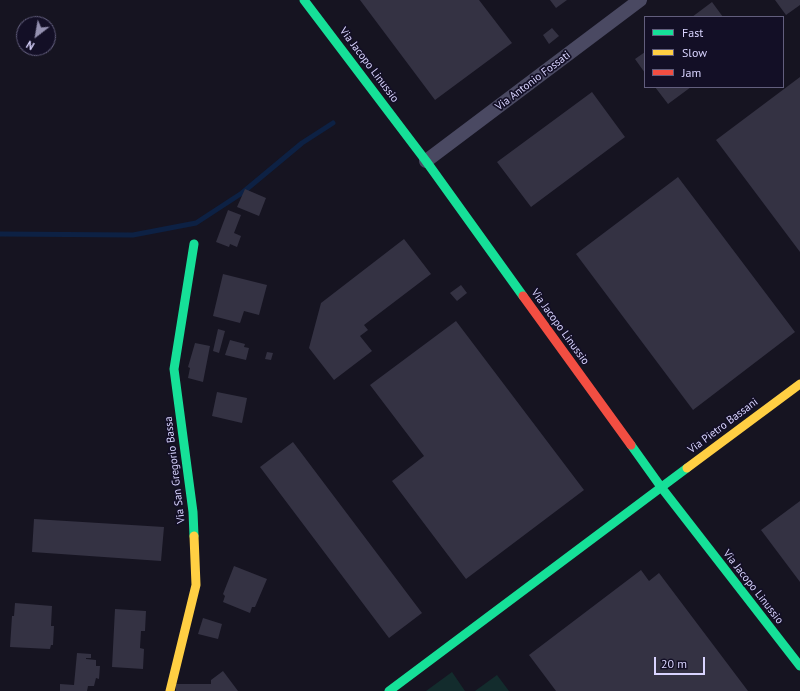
<!DOCTYPE html>
<style>
body{margin:0}
#map{position:relative;width:800px;height:691px;overflow:hidden;background:#161421;font-family:"PT Sans",sans-serif}
canvas{display:block}
.legend{position:absolute;left:644px;top:16px;width:140px;height:72px;box-sizing:border-box;background:#130f26;border:1px solid #625e7d;margin:0;padding:5px 7px;list-style:none;font-size:12px;color:#d9d4ff}
.legend li{display:flex;align-items:center;gap:8px;height:20px}
.legend b{width:20px;border:1px solid #625e7d}
.north{position:absolute;left:16px;top:16px;width:40px;height:40px;box-sizing:border-box;background:#130f26;border:1px solid #625e7d;border-radius:50%;rotate:211deg;font-size:11px;font-weight:700;line-height:16px;text-align:center;color:#d9d4ff}
.north::after{content:'';display:block;margin:auto;width:14px;height:18px;background:#9591b1;clip-path:polygon(50% 0,100% 100%,50% 72%,0 100%)}
.scale{position:absolute;left:654px;top:657px;width:51px;height:18px;box-sizing:border-box;border:2px solid #d9d4ff;border-top:0;padding-left:5px;font-size:12px;line-height:14px;white-space:nowrap;color:#d9d4ff;-webkit-text-stroke:3px #130f26;paint-order:stroke}
</style>
<div id="map">
<canvas width="800" height="691"></canvas>
<ul class="legend">
<li><b style="height:5px;background:#16e098"></b>Fast</li>
<li><b style="height:5px;background:#ffcf43"></b>Slow</li>
<li><b style="height:5px;background:#f24e42"></b>Jam</li>
</ul>
<div class="north">N</div>
<div class="scale">20 m</div>
</div>
<script>
const context = document.querySelector('canvas').getContext('2d');
context.lineJoin = 'round';
function fillPath(path, color) {
  context.fillStyle = color;
  context.fill(path, 'evenodd');
}
function strokePath(path, color, width, dash) {
  context.strokeStyle = color;
  context.lineWidth = width;
  context.lineCap = dash ? 'butt' : 'round';
  context.setLineDash(dash || []);
  context.stroke(path);
}
function drawText(font, color, halo, rows, align = 'center') {
  context.font = font + ' "PT Sans",sans-serif';
  context.lineWidth = 3.5;
  context.setLineDash([]);
  context.textBaseline = 'middle';
  context.strokeStyle = halo;
  context.fillStyle = color;
  for (const [text, x, y, turn = 0] of rows) {
    context.save();
    context.translate(x, y);
    context.rotate((+turn || 0) * Math.PI / 180);
    context.textAlign = isNaN(turn) ? turn : align;
    if (halo) context.strokeText(text, 0, 0);
    context.fillText(text, 0, 0);
    context.restore();
  }
}
fillPath(new Path2D(`
 M452,672L465,691H426Z
 M497,675L509,691H475Z`), '#132c2d');
strokePath(new Path2D(`
 M0,234L133,235L196,223L242,193L302,143L333,123`), '#0d2144', 5);
fillPath(new Path2D(`
 M360,0H479L512,43L435,100Z
 M550,0H567L556,8Z
 M775,0H800V5L786,15Z
 M712,2L723,17H692Z
 M552,28L559,36L549,44L543,35Z
 M645,52V73L635,59Z
 M800,77V252L716,140Z
 M655,87H691L668,104Z
 M592,92L625,137L531,207L497,162Z
 M678,177L795,332L693,410L576,254Z
 M245,189L266,198L259,216L237,207Z
 M228,210L241,215L234,233L241,236L237,247L230,244L229,247L216,242Z
 M404,239L431,274L364,325L368,330L360,336L372,351L334,380L309,348L321,303Z
 M223,274L267,285L259,315L244,311L240,323L213,316Z
 M461,285L467,293L457,301L450,293Z
 M456,321L584,490L466,579L392,481L424,456L370,385Z
 M218,329L225,331L219,353L213,351Z
 M230,340L245,344L244,347L249,348L246,360L225,355Z
 M195,343L210,346L203,382L188,378L190,368L188,367Z
 M267,352L273,353L271,360L265,359Z
 M217,392L247,398L242,423L212,416Z
 M293,442L422,613L389,638L260,467Z
 M800,501V582L761,530Z
 M34,519L164,527L161,561L32,552Z
 M234,566L267,579L255,607H252L250,613L223,602L225,596L223,594Z
 M641,570L649,581L659,573L748,691H556L529,655Z
 M15,603L52,606L51,626H54L53,645H51L50,649L10,647L12,616H14Z
 M115,609L146,611L145,631H141L140,648L144,649L143,669L112,667Z
 M203,618L222,624L218,639L198,634Z
 M77,653L91,654V658H86V659L96,660V666H100L99,679L96,678L94,686H88L87,691H60V684L74,685Z
 M223,671L238,691H176V684H211V680Z`), '#343243');
strokePath(new Path2D(`
 M426,161L640,0`), '#4a4962', 14);
strokePath(new Path2D(`
 M304,0L426,161L523,296
 M631,445L661,487L800,666
 M194,536L193,512L174,369L194,244
 M389,691L687,468`), '#16e098', 9);
strokePath(new Path2D(`
 M687,468L800,384
 M170,691L196,585L194,536`), '#ffcf43', 9);
strokePath(new Path2D(`
 M523,296L631,445`), '#f24e42', 9);
drawText('11px', '#d9d4ff', '#130f26', [
 ["Via Jacopo Linussio",369,65,53],
 ["Via Antonio Fossati",533,81,-37],
 ["Via Jacopo Linussio",560,327,54],
 ["Via Pietro Bassani",723,426,-37],
 ["Via San Gregorio Bassa",175,470,-97],
 ["Via Jacopo Linussio",753,587,52]
]);
</script>
